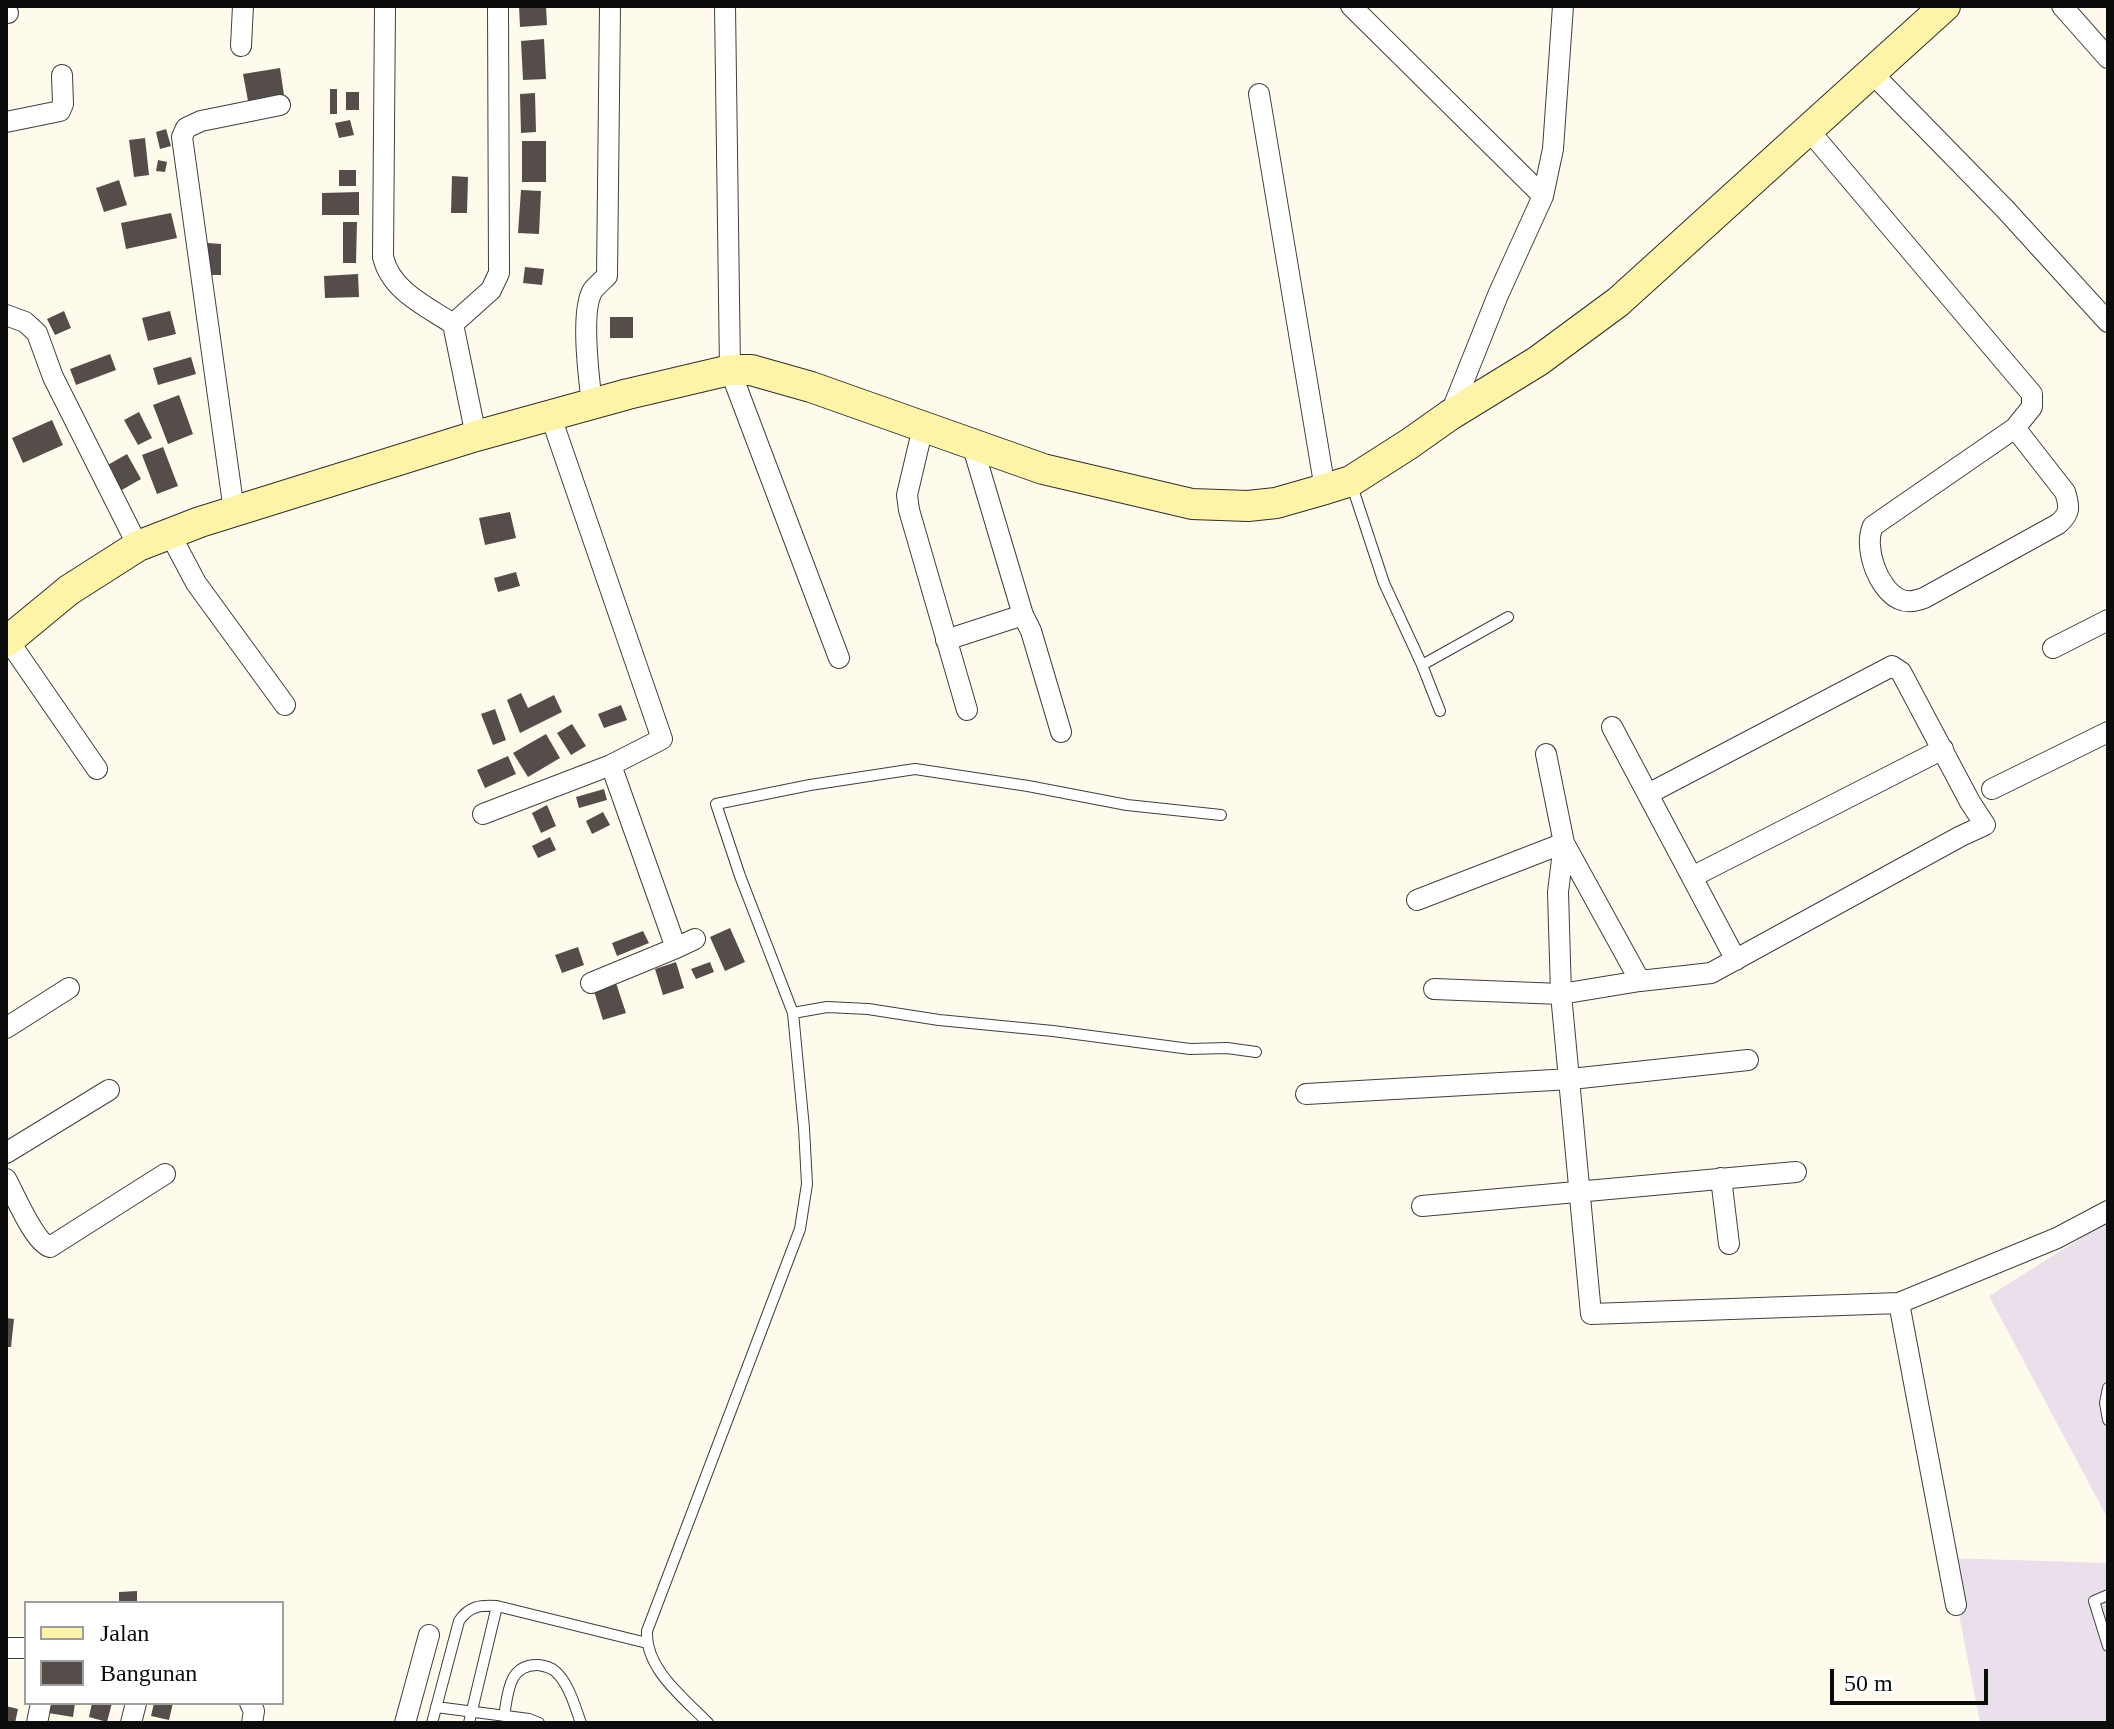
<!DOCTYPE html>
<style>
body{margin:0}
#map{position:relative;width:2114px;height:1729px;overflow:hidden;background:#fffbec;font-family:Georgia,serif}
canvas{display:block}
.frame{position:absolute;inset:0;border:8px solid #0c0c0c;pointer-events:none}
.legend{position:absolute;left:24px;top:1601px;width:260px;height:104px;box-sizing:border-box;background:#fff;border:2px solid #9e9e9e;margin:0;padding:10px 14px;list-style:none;font-size:24px;color:#0c0c0c}
.legend li{display:flex;align-items:center;gap:16px;height:40px}
.legend b{width:40px;border:2px solid #9e9e9e}
.scale{position:absolute;left:1830px;top:1669px;width:158px;height:36px;box-sizing:border-box;border:4px solid #0c0c0c;border-top:0;padding-left:10px;font-size:24px;line-height:28px;white-space:nowrap;color:#0c0c0c;-webkit-text-stroke:6px #fff;paint-order:stroke}
</style>
<div id="map">
<canvas width="2114" height="1729"></canvas>
<div class="frame"></div>
<ul class="legend">
<li><b style="height:10px;background:#fef4a7"></b>Jalan</li>
<li><b style="height:22px;background:#554d49"></b>Bangunan</li>
</ul>
<div class="scale">50 m</div>
</div>
<script>
const context = document.querySelector('canvas').getContext('2d');
context.lineJoin = 'round';
function fillPath(path, color) {
  context.fillStyle = color;
  context.fill(path, 'evenodd');
}
function strokePath(path, color, width, dash) {
  context.strokeStyle = color;
  context.lineWidth = width;
  context.lineCap = dash ? 'butt' : 'round';
  context.setLineDash(dash || []);
  context.stroke(path);
}
fillPath(new Path2D(`
 M2108,1221V1519L1989,1296Z
 M1948,1558L2108,1563V1723H1980Z`), '#eae0eb');
fillPath(new Path2D(`
 M519,6H546L547,25L520,27Z
 M544,39L546,79L523,80L521,41Z
 M280,68L284,95L248,101L243,74Z
 M330,89H337V114H330Z
 M346,92H359V110H346Z
 M535,93L536,132L521,133L520,94Z
 M350,120L354,135L339,138L335,123Z
 M166,129L171,146L160,149L156,132Z
 M145,138L149,175L134,177L129,140Z
 M522,141H546V182H522Z
 M158,160L167,162L165,172L156,171Z
 M339,170H356V186H339Z
 M452,176L468,177L467,213H451Z
 M119,180L127,205L104,212L96,188Z
 M521,190L541,191L539,234L518,233Z
 M359,192V215H322V193Z
 M171,213L177,238L126,249L121,223Z
 M343,222H357L356,263H343Z
 M208,243L221,244V275H208Z
 M525,267L544,269L542,285L523,283Z
 M358,274L359,297L325,298L324,276Z
 M64,311L71,328L55,335L47,319Z
 M170,311L176,334L148,341L142,318Z
 M610,317H633V338H610Z
 M110,354L116,370L76,385L70,369Z
 M191,357L196,374L158,385L153,368Z
 M179,395L193,434L168,444L153,405Z
 M139,412L152,438L138,445L124,420Z
 M52,420L63,445L23,463L12,438Z
 M163,447L178,486L157,494L142,455Z
 M127,454L141,479L120,491L106,466Z
 M510,512L516,538L485,545L479,518Z
 M516,572L520,586L498,592L494,578Z
 M521,693L528,708L554,695L562,712L520,733L507,700Z
 M621,705L627,720L604,728L598,714Z
 M495,709L506,740L493,745L481,714Z
 M572,724L586,746L571,755L557,733Z
 M546,734L560,758L528,777L513,753Z
 M508,756L516,774L485,788L477,770Z
 M604,789L607,800L579,808L576,797Z
 M547,805L556,826L541,833L532,813Z
 M603,812L610,825L592,834L586,821Z
 M550,837L556,850L538,858L532,846Z
 M730,928L745,962L725,971L710,937Z
 M643,931L649,943L617,956L612,943Z
 M578,947L584,965L562,973L555,955Z
 M676,962L684,988L663,995L655,969Z
 M710,962L714,972L696,979L691,969Z
 M615,980L626,1013L603,1020L593,988Z
 M6,1318L14,1319L11,1347H6Z
 M137,1591V1603H119V1592Z
 M49,1703H75L73,1717L48,1713Z
 M92,1703H112L107,1722L89,1717Z
 M154,1703H173L169,1720L151,1716Z
 M6,1706L18,1709L15,1723H6Z`), '#554d49');
const lane = new Path2D(`
 M1351,483L1384,583L1422,665L1440,711
 M1422,665L1508,617
 M793,1013L827,1007L868,1009L939,1020L1053,1031L1190,1049L1227,1048L1256,1052
 M2108,1388L2105,1403L2108,1420
 M2108,1595L2094,1601L2108,1646
 M436,1707L529,1719L539,1723
 M504,1716C508,1694 508,1664 538,1665C545,1666 551,1667 556,1672C569,1684 575,1707 581,1723
 M432,1723L459,1621C469,1606 480,1605 497,1606L647,1643
 M469,1723L497,1606
 M708,1723C684,1698 645,1669 647,1631L800,1229L807,1184L804,1128L793,1013L740,876L716,804L810,785L915,769L1028,786L1127,805L1221,815`);
const street = new Path2D(`
 M385,6L383,257C391,291 426,306 453,324L476,436
 M725,6L730,370L839,658
 M1351,6L1543,196
 M2062,6L2108,58
 M6,13H8
 M241,46L243,6
 M1870,71L2005,209L2108,322
 M1259,94L1325,489
 M6,122L60,111L63,104L62,75
 M1807,128L2032,394V407L2015,428L1873,526C1863,547 1878,589 1899,599C1908,603 1915,601 1924,598L2058,524C2070,514 2070,507 2065,492L2015,428
 M6,315L25,322L37,333L53,377L138,546
 M453,324L491,290L499,273L498,6
 M592,404C589,379 580,310 593,290C597,285 603,280 607,276L610,6
 M1450,415L1498,295L1543,196L1553,149L1563,6
 M923,427L907,495L909,510L967,710
 M972,444L1023,615
 M234,511L182,137L186,128L201,121L280,105
 M170,534L196,583L285,705
 M8,640L97,769
 M946,640L1023,615L1031,631L1061,732
 M2053,648L2108,620
 M1612,727L1736,960
 M1546,754L1564,843L1558,892L1561,994L1591,1314L1899,1303L2057,1238L2108,1211
 M1992,789L2108,732
 M483,814L611,765L662,739L551,417
 M1692,877L1943,749
 M1417,900L1564,843L1640,981
 M676,948L695,939
 M591,983L676,948L611,765
 M1434,989L1561,994L1640,981L1711,973L1961,836L1985,825L1970,802L1901,672L1892,666L1648,794
 M6,1028L69,988
 M1306,1094L1571,1079L1748,1060
 M6,1153L109,1090
 M1721,1178L1729,1244
 M6,1179C15,1195 34,1242 50,1247L165,1174
 M1422,1206L1796,1172
 M1899,1303L1956,1605
 M6,1648H26
 M250,1703L254,1711L252,1723
 M37,1723L41,1703
 M131,1723L136,1703
 M405,1723L429,1635`);
const secondary = new Path2D(`
 M6,642L69,590L138,546L200,522L476,436L628,394L730,370H751L811,387L1043,469L1192,504L1248,506L1276,503L1325,489L1351,481L1409,444L1450,415L1538,361L1618,302L1945,6`);
strokePath(lane, '#3f3f3f', 12);
strokePath(street, '#3f3f3f', 22);
strokePath(secondary, '#2e2e2e', 32);
strokePath(lane, '#fff', 10);
strokePath(street, '#fff', 20);
strokePath(secondary, '#fef4a7', 30);
</script>
